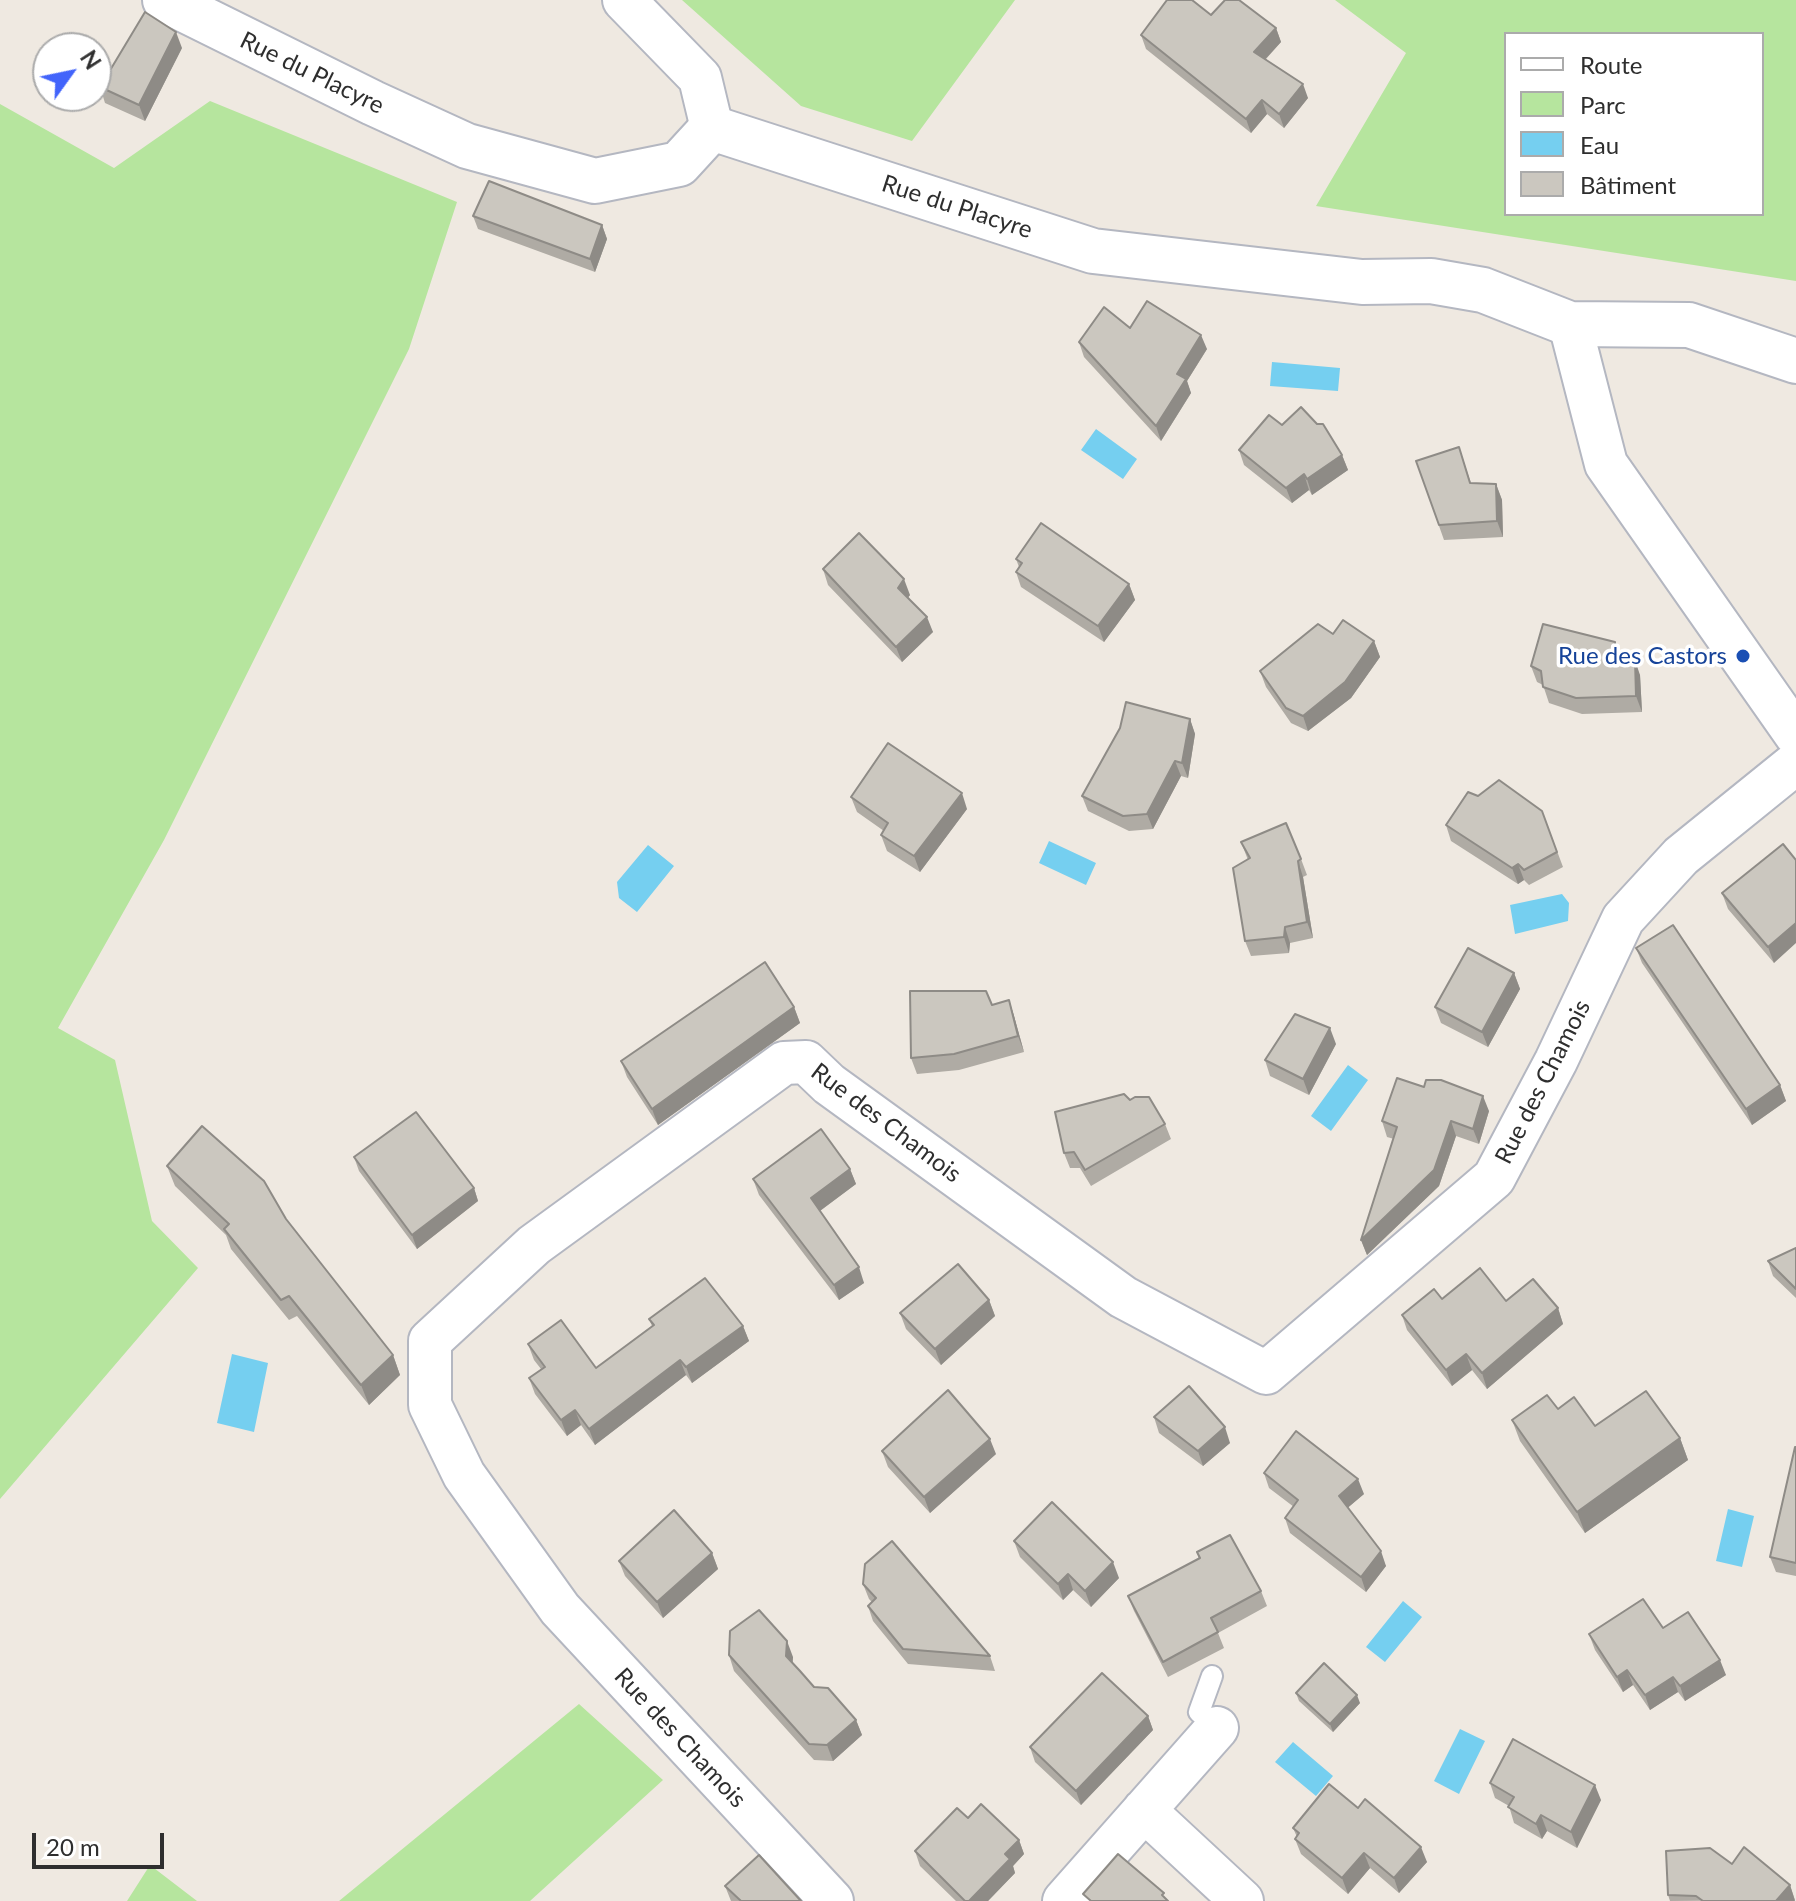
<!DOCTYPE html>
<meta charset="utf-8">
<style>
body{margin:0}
#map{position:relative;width:1796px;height:1901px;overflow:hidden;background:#efe9e1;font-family:Lato,sans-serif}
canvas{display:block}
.legend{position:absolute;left:1504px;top:32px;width:260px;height:184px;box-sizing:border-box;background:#fff;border:2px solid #ababab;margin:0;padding:10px 14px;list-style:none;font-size:24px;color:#2e2e2e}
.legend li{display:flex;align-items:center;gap:16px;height:40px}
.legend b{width:40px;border:2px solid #ababab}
.north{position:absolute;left:32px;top:32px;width:80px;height:80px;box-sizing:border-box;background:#fff;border:2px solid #ababab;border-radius:50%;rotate:57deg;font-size:22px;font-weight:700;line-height:32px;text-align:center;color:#2e2e2e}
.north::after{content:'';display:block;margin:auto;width:28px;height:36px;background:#4264fb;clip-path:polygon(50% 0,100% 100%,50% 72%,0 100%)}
.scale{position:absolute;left:32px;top:1833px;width:132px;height:36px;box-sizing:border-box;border:4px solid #2e2e2e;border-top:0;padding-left:10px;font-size:24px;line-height:28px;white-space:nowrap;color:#2e2e2e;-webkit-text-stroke:6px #fff;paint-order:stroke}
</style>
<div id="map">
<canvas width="1796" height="1901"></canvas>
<ul class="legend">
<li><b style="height:10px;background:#fff"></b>Route</li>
<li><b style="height:22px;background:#b6e59e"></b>Parc</li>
<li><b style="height:22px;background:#75cff0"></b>Eau</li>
<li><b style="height:22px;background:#cbc7bf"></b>Bâtiment</li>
</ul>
<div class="north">N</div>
<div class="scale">20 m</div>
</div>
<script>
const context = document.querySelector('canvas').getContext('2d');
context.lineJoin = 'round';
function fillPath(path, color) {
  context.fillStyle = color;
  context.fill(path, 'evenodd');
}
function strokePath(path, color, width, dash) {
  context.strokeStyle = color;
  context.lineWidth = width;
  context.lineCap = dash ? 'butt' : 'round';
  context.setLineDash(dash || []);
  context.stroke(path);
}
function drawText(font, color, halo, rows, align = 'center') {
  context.font = font + ' Lato,sans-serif';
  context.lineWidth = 7;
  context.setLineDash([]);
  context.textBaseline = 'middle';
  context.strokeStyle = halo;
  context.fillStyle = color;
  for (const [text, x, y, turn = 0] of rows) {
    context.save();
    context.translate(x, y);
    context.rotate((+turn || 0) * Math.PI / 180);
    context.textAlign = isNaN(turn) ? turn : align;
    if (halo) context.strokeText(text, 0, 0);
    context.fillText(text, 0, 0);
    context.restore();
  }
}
fillPath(new Path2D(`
 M682,0H1015L912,141L801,106Z
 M1335,0H1796V281L1316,206L1406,53ZM1762,34V214H1506V34Z
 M210,101L457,202L409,349L164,840L58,1028L115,1060L152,1221L198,1268L0,1499V104L114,168Z
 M579,1704L663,1780L530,1901H339Z
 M150,1865L197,1901H127Z`), '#b6e59e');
fillPath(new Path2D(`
 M1272,362L1340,368L1338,391L1270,386Z
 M1096,429L1137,459L1123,479L1081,450Z
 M1049,841L1096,863L1086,885L1039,863Z
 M648,845L674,866L637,912L619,898L617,882Z
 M1562,894L1569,903L1568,921L1515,934L1510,905Z
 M1348,1065L1368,1080L1331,1131L1311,1116Z
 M232,1354L268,1363L254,1432L217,1423Z
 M1728,1509L1754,1516L1742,1567L1716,1561Z
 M1403,1601L1422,1617L1385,1662L1366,1647Z
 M1460,1729L1485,1741L1459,1794L1434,1781Z
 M1293,1742L1333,1776L1316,1796L1275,1762Z`), '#75cff0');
const service = new Path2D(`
 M1212,1676L1199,1712L1217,1728`);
const minor = new Path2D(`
 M624,0L700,78L712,128
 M1570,324L1606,464L1796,735
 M1144,1810L1242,1901
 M832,1901L560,1609L464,1475L430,1405V1341L534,1245L784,1063L806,1062L829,1084L1123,1297L1266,1373L1494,1178L1556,1061L1623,919L1681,856L1796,763
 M1064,1901L1217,1728`);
const tertiary = new Path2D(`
 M165,0L373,103L467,146L595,181L679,164L712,128L1093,251L1362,282L1431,281L1483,290L1570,324L1689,325L1796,361`);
strokePath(service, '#b4b7c1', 24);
strokePath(minor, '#b4b7c1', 46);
strokePath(tertiary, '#b4b7c1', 48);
strokePath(service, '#fff', 20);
strokePath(minor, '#fff', 42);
strokePath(tertiary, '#fff', 44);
fillPath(new Path2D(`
 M1211,15L1276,28L1281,42L1266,59L1308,98L1284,128L1267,114L1251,133L1146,49L1141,35Z
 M182,48L145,121L105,103L100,87Z
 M473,216L602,225L607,239L595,272L478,229Z
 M1130,328L1207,349L1187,381L1191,393L1161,441L1084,357L1079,342Z
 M1317,424L1342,455L1348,470L1312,495L1309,490L1292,503L1244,465L1239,450L1282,425Z
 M1459,447L1471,483L1496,484L1502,500L1503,537L1444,540L1416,461Z
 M1016,559L1129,584L1135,600L1104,642L1021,587L1016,572L1019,567Z
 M823,569L910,595L908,597L933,632L902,662L828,585Z
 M1333,634L1374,641L1380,657L1351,698L1308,731L1291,723L1266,687L1260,671Z
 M1621,658L1640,675L1642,712L1582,714L1549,703L1543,685L1537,682L1531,666Z
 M1190,719L1195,734L1188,778L1181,776L1153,829L1129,831L1088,811L1082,796Z
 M1478,796L1542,811L1563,867L1529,885L1524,880L1518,884L1451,841L1446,825Z
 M851,797L967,809L920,872L887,851L881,835L884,831L857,812Z
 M1241,842L1301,859L1307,875L1303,877L1313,938L1290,943L1289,953L1251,956L1245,941L1248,860Z
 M1796,860L1774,963L1728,909L1722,893Z
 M1636,948L1780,1085L1786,1101L1752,1125L1642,963Z
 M1514,973L1520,989L1488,1047L1441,1023L1435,1007Z
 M1009,1000L1014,1016L1024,1052L959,1070L917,1074L911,1058L992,1005Z
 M794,1007L800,1023L658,1125L627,1077L621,1061Z
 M1336,1044L1309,1095L1270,1076L1265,1060Z
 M1424,1087L1489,1111L1479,1144L1456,1136L1439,1186L1367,1255L1361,1240L1394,1139L1387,1137L1382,1121Z
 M1130,1100L1165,1124L1171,1139L1091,1186L1080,1168H1070L1064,1153Z
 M354,1157L474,1188L478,1201L417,1249L359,1171Z
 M167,1166L286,1219L393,1355L400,1375L369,1405L297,1316L289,1320L231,1249L226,1235L175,1186Z
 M850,1169L856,1184L820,1211L864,1283L839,1300L759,1195L753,1179Z
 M1796,1248V1298L1773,1276L1768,1261Z
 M1442,1299L1506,1301L1558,1308L1563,1324L1487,1389L1472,1370L1452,1386L1407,1330L1402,1315Z
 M989,1300L995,1316L941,1365L906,1329L900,1313Z
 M649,1319L743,1326L749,1341L692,1383L686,1375L595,1445L581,1425L567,1436L535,1394L529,1378L541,1369L534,1360L528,1344L596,1368L652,1326Z
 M1558,1409L1595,1426L1680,1438L1688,1460L1585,1533L1520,1441L1512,1420Z
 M1154,1417L1230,1443L1203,1466L1159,1433Z
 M1796,1447V1576L1776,1572L1770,1557Z
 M882,1451L996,1454L930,1513L888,1467Z
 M1264,1473L1364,1494L1347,1508L1386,1566L1366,1592L1290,1533L1285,1518L1294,1507L1269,1488Z
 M1014,1541L1119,1578L1091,1607L1073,1590L1063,1600L1020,1557Z
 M1197,1552L1261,1591L1267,1606L1218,1633L1224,1648L1168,1677L1134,1611L1128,1596L1199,1559Z
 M712,1553L718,1569L663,1618L625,1576L619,1561Z
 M863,1584L990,1656L995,1671L908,1664L873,1621L868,1606L872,1602L869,1599Z
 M1663,1628L1726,1675L1685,1701L1678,1692L1650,1710L1633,1685L1623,1692L1595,1650L1589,1634Z
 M729,1655L793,1657L792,1663L814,1687L856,1720L862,1735L833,1761L814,1760L734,1671Z
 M1296,1693L1360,1703L1333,1732L1299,1701Z
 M1148,1716L1153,1730L1081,1805L1035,1762L1030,1747Z
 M1490,1783L1601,1800L1577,1848L1547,1831L1542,1839L1514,1823L1509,1806L1495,1798Z
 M1358,1808L1427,1862L1399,1893L1370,1868L1348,1894L1301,1854L1295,1839L1297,1837L1293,1828Z
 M968,1818L1019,1840L1024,1854L1013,1866L1015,1873L988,1901H956L920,1866L915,1851Z
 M1732,1864L1790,1885L1795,1900L1670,1901L1668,1895Z
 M725,1886L801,1901H731Z`), '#afaba4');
fillPath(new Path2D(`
 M1276,28L1281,42L1259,66L1254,52Z
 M176,32L182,48L145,121L139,105Z
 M1303,84L1308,98L1284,128L1279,114Z
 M1262,100L1267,114L1251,133L1246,119Z
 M602,225L607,239L595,272L590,259Z
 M1201,335L1207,349L1187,381L1191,393L1161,441L1156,426L1177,374Z
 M1342,455L1348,470L1312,495L1307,479Z
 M1304,474L1309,490L1292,503L1286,488Z
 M1496,484L1502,500L1503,537L1497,521Z
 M904,579L910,595L904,603L898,588Z
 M1129,584L1135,600L1104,642L1098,626Z
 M927,617L933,632L902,662L896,647Z
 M1374,641L1380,657L1351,698L1308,731L1303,716Z
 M1615,642L1621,658L1616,657Z
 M1635,660L1640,675L1642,712L1636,696Z
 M1190,719L1195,734L1188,778L1182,763Z
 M1175,761L1181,776L1153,829L1147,814Z
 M962,793L967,809L920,872L914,856Z
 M1298,861L1303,877L1313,938L1307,922Z
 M1518,864L1524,880L1518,884L1512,868Z
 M1796,923V943L1774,963L1768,947Z
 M1285,927L1290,943L1289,953L1284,937Z
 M1514,973L1520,989L1488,1047L1482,1032Z
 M1009,1000L1014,1016L1024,1052L1018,1036Z
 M794,1007L800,1023L658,1125L652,1109Z
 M1330,1028L1336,1044L1309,1095L1303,1079Z
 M1780,1085L1786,1101L1752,1125L1746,1109Z
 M1483,1096L1489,1111L1479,1144L1473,1129Z
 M1451,1121L1456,1136L1439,1186L1367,1255L1361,1240Z
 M850,1169L856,1184L817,1213L811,1198Z
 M474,1188L478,1201L417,1249L412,1235Z
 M859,1267L864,1283L839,1300L834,1285Z
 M989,1300L995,1316L941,1365L935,1349Z
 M1558,1308L1563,1324L1487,1389L1482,1373Z
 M743,1326L749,1341L692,1383L686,1367Z
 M1466,1354L1472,1370L1452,1386L1446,1370Z
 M393,1355L400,1375L369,1405L361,1385Z
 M680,1360L686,1375L595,1445L589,1429Z
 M575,1410L581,1425L567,1436L561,1420Z
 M1225,1427L1230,1443L1203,1466L1198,1451Z
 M1680,1438L1688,1460L1585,1533L1577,1512Z
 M990,1439L996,1454L930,1513L924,1497Z
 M1358,1479L1364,1494L1344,1511L1339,1496Z
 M1381,1551L1386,1566L1366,1592L1361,1577Z
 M712,1553L718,1569L663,1618L657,1602Z
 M1113,1562L1119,1578L1091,1607L1085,1591Z
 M1068,1574L1073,1590L1063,1600L1058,1584Z
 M787,1641L793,1657L792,1672L786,1656Z
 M1720,1660L1726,1675L1685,1701L1680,1686Z
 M1627,1670L1633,1685L1623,1692L1617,1677Z
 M1673,1677L1678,1692L1650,1710L1645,1695Z
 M1357,1695L1360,1703L1333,1732L1330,1724Z
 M1148,1716L1153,1730L1081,1805L1076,1791Z
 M856,1720L862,1735L833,1761L827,1745Z
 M1595,1785L1601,1800L1577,1848L1571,1832Z
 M1541,1815L1547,1831L1542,1839L1536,1824Z
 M1019,1840L1024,1854L1013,1866L1015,1873L988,1901H969L1005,1854Z
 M1421,1847L1427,1862L1399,1893L1394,1878Z
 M1364,1853L1370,1868L1348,1894L1342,1878Z
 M1790,1885L1795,1901H1776Z`), '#8e8b86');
const building = new Path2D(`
 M1167,0H1192L1211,15L1225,0H1239L1276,28L1254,52L1303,84L1279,114L1262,100L1246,119L1141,35Z
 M145,12L176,32L139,105L100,87Z
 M489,181L602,225L590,259L473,216Z
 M1147,301L1201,335L1177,374L1186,379L1156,426L1079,342L1104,307L1130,328Z
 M1301,407L1317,424H1323L1342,455L1307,479L1304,474L1286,488L1239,450L1269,415L1282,425Z
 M1459,447L1470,483L1496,484L1497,521L1439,525L1416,461Z
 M1041,523L1129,584L1098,626L1016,572L1022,563L1016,559Z
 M859,533L904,579L898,588L927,617L896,647L823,569Z
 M1343,620L1374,641L1345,682L1303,716L1286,708L1260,671L1318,624L1333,634Z
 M1543,624L1615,642L1616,657L1635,660L1636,696L1576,698L1543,687L1541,671L1531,666Z
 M1126,702L1190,719L1182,763L1175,761L1147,814L1123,816L1082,796L1120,728Z
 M888,743L962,793L914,856L881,835L888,823L851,797Z
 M1499,780L1542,811L1557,852L1524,870L1518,864L1512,868L1446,825L1468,792L1478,796Z
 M1286,823L1301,859L1298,861L1307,922L1285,927L1284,937L1245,941L1233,868L1250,858L1241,842Z
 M1783,844L1796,860V923L1768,947L1722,893Z
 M1673,925L1780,1085L1746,1109L1636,948Z
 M1468,948L1514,973L1482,1032L1435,1007Z
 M765,962L794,1007L652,1109L621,1061Z
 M910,991H986L992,1005L1009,1000L1018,1036L954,1054L911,1058Z
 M1295,1014L1330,1028L1303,1079L1265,1060Z
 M1397,1078L1424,1087L1426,1080H1441L1483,1096L1473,1129L1451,1121L1434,1170L1361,1240L1397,1127L1382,1121Z
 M1124,1094L1130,1100L1135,1097H1149L1165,1124L1085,1170L1074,1152L1064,1153L1055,1112Z
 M416,1112L474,1188L412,1235L354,1157Z
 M202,1126L264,1181L286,1219L393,1355L361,1385L289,1296L281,1300L224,1229L229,1224L167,1166Z
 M821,1129L850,1169L811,1198L859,1267L834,1285L753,1179Z
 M1796,1248V1289L1768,1261Z
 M958,1264L989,1300L935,1349L900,1313Z
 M1480,1268L1506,1301L1533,1279L1558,1308L1482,1373L1466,1354L1446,1370L1402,1315L1434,1289L1442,1299Z
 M705,1278L743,1326L686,1367L680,1360L589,1429L575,1410L561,1420L529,1378L545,1367L528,1344L561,1320L596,1368L654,1325L649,1319Z
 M1189,1386L1225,1427L1198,1451L1154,1417Z
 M948,1390L990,1439L924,1497L882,1451Z
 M1646,1391L1680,1438L1577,1512L1512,1420L1547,1395L1558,1409L1574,1397L1595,1426Z
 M1296,1431L1358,1479L1339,1496L1381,1551L1361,1577L1285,1518L1298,1500L1264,1473Z
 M1795,1447H1796V1563L1770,1557Z
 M1052,1502L1113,1562L1085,1591L1068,1574L1058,1584L1014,1541Z
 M674,1510L712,1553L657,1602L619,1561Z
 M1230,1535L1261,1591L1211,1618L1218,1632L1163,1662L1128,1596L1200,1558L1197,1552Z
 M892,1541L990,1656L903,1649L868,1606L876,1598L863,1584L865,1564Z
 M1643,1599L1663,1628L1688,1612L1720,1660L1680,1686L1673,1677L1645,1695L1627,1670L1617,1677L1589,1634Z
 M759,1610L787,1641L786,1656L800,1671L814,1687L828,1688L856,1720L827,1745L809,1744L729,1655L730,1631Z
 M1324,1663L1357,1695L1330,1724L1296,1693Z
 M1102,1673L1148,1716L1076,1791L1030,1747Z
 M1513,1739L1595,1785L1571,1832L1541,1815L1536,1824L1508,1807L1514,1797L1490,1783Z
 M1329,1784L1358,1808L1365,1799L1421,1847L1394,1878L1364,1853L1342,1878L1295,1839L1299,1833L1293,1828Z
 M981,1804L1019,1840L1005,1854L1010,1859L969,1901H965L915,1851L957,1808L968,1818Z
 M1744,1847L1790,1885L1776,1901H1703L1696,1896L1668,1895L1666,1851L1710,1848L1732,1864Z
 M1118,1854L1164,1893L1162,1895L1168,1901H1091L1083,1894Z
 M759,1855L801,1901H741L725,1886Z`);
fillPath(building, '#cbc7bf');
strokePath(building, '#8e8b86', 2);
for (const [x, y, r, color] of [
 [1743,656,8,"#1a4fb4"]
]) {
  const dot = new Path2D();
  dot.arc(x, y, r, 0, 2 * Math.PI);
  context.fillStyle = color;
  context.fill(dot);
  strokePath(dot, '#fff', 3);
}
drawText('24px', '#2e2e2e', '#fff', [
 ["Rue du Placyre",312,73,26],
 ["Rue du Placyre",957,207,18],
 ["Rue des Chamois",1543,1082,-63],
 ["Rue des Chamois",886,1123,37],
 ["Rue des Chamois",680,1738,47]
]);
drawText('24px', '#164399', '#fff', [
 ["Rue des Castors",1727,656]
], 'right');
</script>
